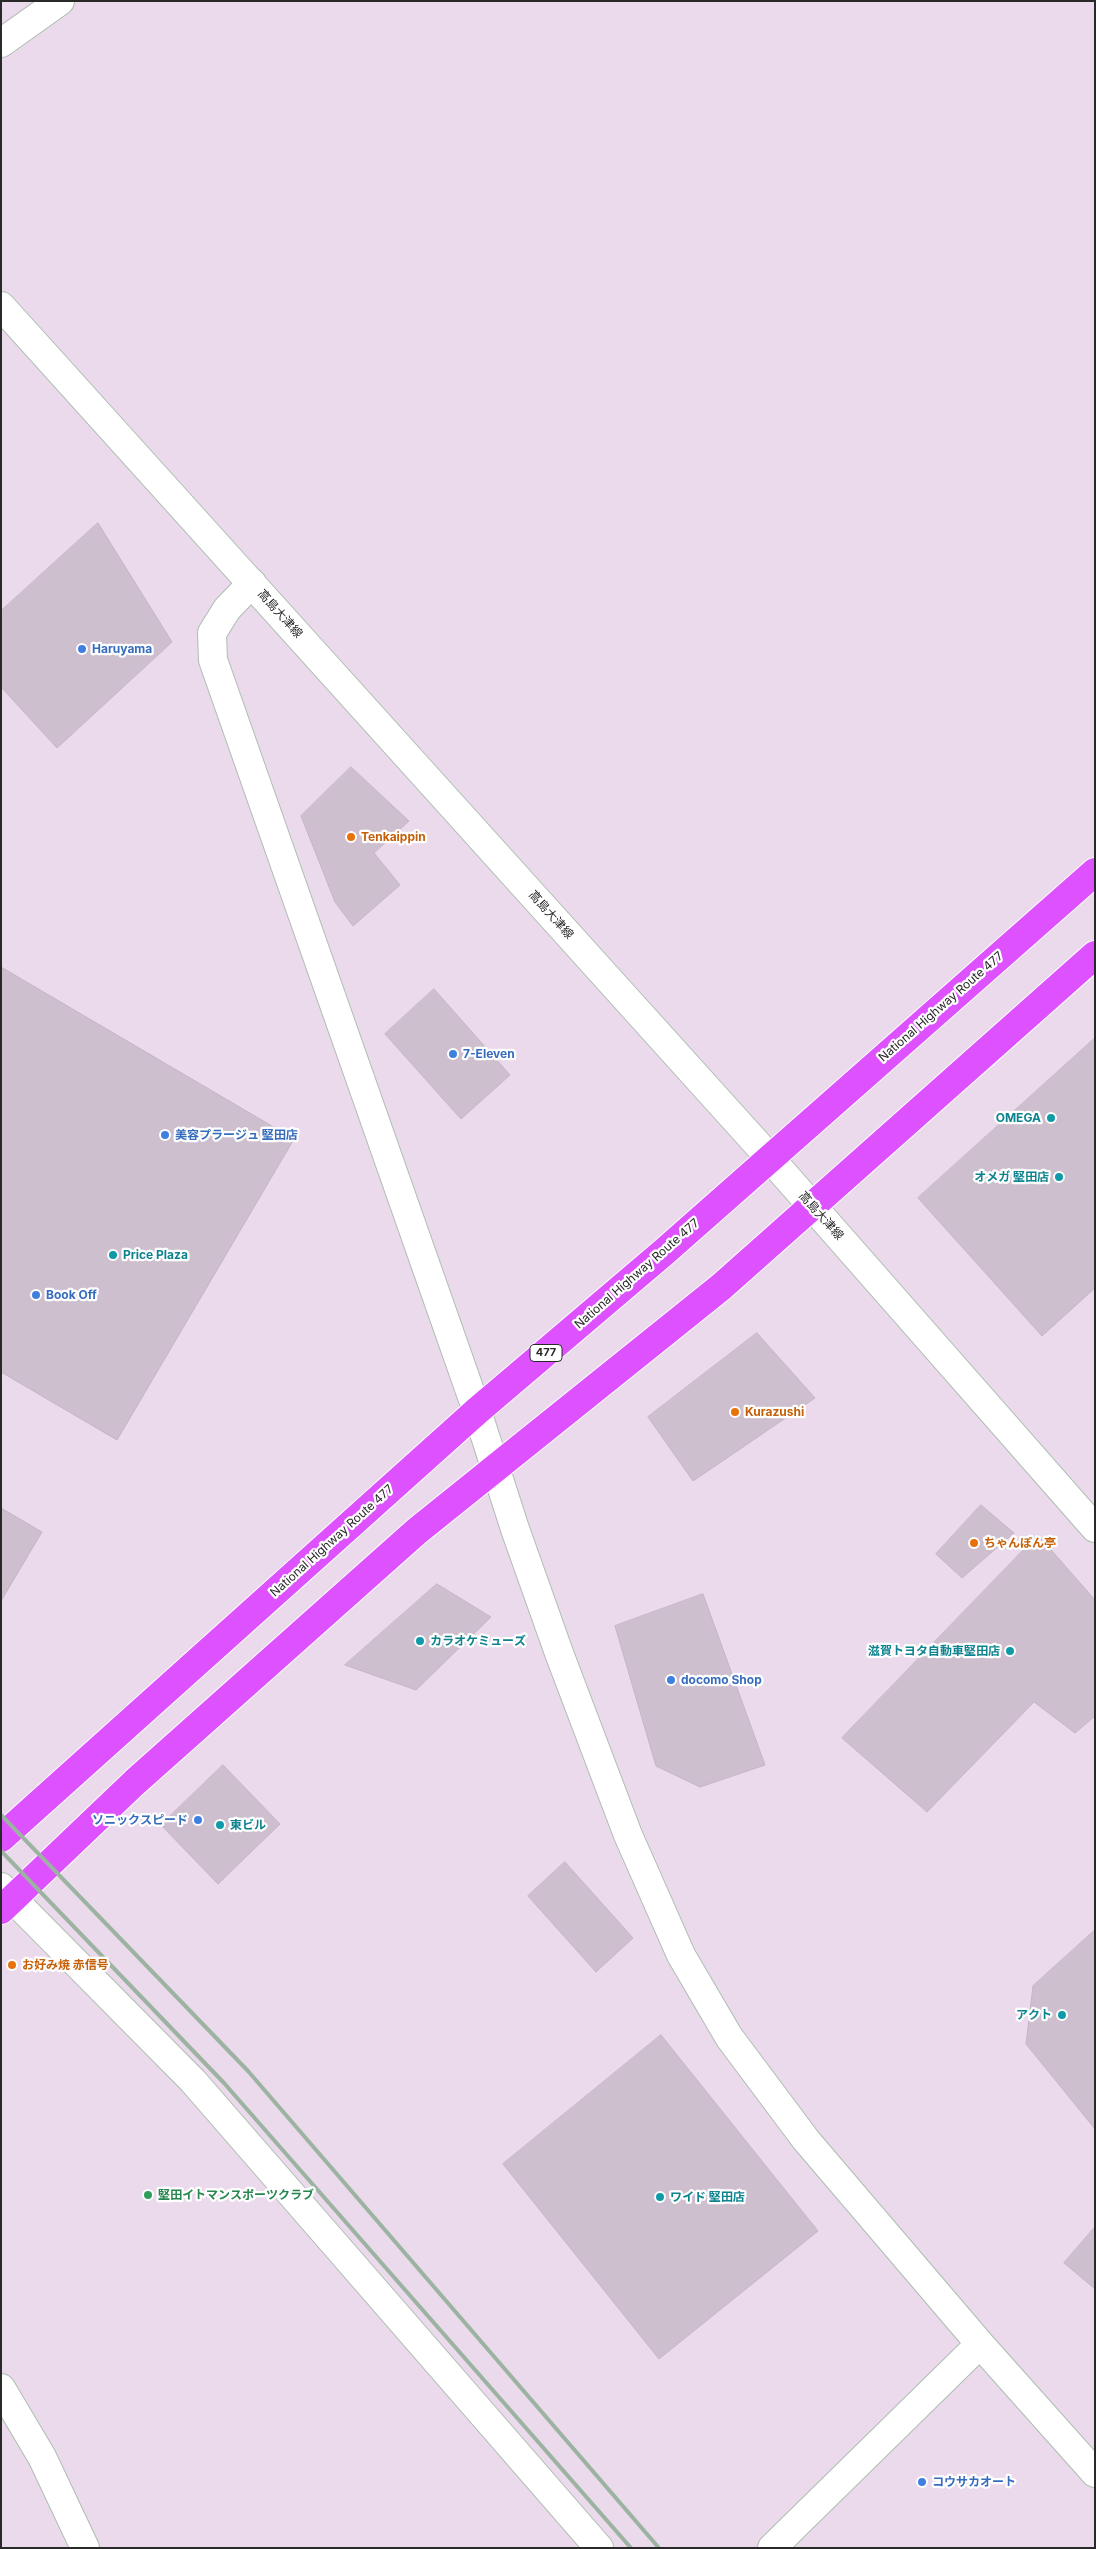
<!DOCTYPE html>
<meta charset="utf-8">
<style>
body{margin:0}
#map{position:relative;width:1096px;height:2549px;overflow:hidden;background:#eadaeb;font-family:Inter,sans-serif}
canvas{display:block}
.frame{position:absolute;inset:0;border:2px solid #292929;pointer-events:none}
</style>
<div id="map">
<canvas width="1096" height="2549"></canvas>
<div class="frame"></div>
</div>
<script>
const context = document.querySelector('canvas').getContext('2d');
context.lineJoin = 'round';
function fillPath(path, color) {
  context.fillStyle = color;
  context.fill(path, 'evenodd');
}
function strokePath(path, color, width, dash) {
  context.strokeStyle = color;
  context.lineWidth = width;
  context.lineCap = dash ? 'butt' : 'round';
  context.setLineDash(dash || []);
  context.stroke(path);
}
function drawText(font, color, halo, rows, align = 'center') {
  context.font = font + ' Inter,"Noto Sans JP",sans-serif';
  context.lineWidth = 4.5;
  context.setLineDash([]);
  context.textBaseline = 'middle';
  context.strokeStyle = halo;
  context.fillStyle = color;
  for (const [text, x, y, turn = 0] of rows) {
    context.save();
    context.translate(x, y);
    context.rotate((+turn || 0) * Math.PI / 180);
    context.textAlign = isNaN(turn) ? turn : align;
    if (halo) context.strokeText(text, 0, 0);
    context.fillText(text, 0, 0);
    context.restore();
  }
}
const building = new Path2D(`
 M98,523L172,642L57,748L1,687V611Z
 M351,767L409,821L374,853L400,885L353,926L335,902L301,816Z
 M1,967L294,1139L117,1440L1,1372Z
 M434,989L510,1075L461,1119L385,1034Z
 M1095,1038V1288L1042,1336L918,1198Z
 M757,1333L815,1398L693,1481L648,1417Z
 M981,1505L1014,1533L962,1578L936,1554Z
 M1,1508L42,1532L1,1601Z
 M1038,1535L1095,1600V1716L1075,1733L1034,1702L927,1812L842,1738Z
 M437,1584L491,1617L416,1690L345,1665Z
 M703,1594L765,1765L700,1787L656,1766L615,1626Z
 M223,1765L280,1824L218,1884L161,1825Z
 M565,1862L633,1938L596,1972L528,1896Z
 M1095,1930V2129L1026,2044L1033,1986Z
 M661,2035L818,2231L659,2359L503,2164Z
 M1095,2227V2289L1064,2263Z`);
fillPath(building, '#cdbfce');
strokePath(building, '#c6b4c6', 1);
const street = new Path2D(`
 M1,43L60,1
 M252,583L227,609L212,633L213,660L477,1411L515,1529L559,1653L628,1835L681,1955L729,2037L806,2140L980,2344L1095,2473
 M1,1887L193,2081L599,2548
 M1,2388L42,2457L85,2548
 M772,2548L980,2344`);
const secondary = new Path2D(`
 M1,306L769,1157L1095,1528`);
const highway = new Path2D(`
 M1,1838L477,1411L664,1252L1095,872
 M1,1910L135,1782L417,1531L721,1287L1095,955`);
strokePath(street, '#aebdb1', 30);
strokePath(secondary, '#aebdb1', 30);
strokePath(highway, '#fff', 30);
strokePath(street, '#fff', 28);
strokePath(secondary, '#fff', 28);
strokePath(highway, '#de51ff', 28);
strokePath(new Path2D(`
 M1,1815L248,2071L659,2548
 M1,1851L224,2083L631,2548`), '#9db3a2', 4);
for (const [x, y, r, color] of [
 [82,649,5,"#3f7fe0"],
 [351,837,5,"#e8710a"],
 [453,1054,5,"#3f7fe0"],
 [1051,1118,5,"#0f9aa8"],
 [165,1135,5,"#3f7fe0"],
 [1059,1177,5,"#0f9aa8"],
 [113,1255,5,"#0f9aa8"],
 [36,1295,5,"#3f7fe0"],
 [735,1412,5,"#e8710a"],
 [974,1543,5,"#e8710a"],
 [420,1641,5,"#0f9aa8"],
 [1010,1651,5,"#0f9aa8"],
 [671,1680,5,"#3f7fe0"],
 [198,1820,5,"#3f7fe0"],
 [220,1825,5,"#0f9aa8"],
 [12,1965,5,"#e8710a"],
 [1062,2015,5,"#0f9aa8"],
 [148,2195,5,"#2e9e5b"],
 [660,2197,5,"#0f9aa8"],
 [922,2482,5,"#3f7fe0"]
]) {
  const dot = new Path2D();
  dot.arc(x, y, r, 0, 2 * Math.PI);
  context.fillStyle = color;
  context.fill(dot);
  strokePath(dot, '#fff', 2);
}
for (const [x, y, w] of [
 [546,1353,32]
]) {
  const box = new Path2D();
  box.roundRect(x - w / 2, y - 8.5, w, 17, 4);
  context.fillStyle = '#fff';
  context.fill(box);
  strokePath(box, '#292929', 1);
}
drawText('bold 11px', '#292929', null, [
 ["477",546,1353]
]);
drawText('12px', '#292929', '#fff', [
 ["高島大津線",280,614,48],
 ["高島大津線",551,915,48],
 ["National Highway Route 477",941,1007,-41],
 ["高島大津線",821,1216,48],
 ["National Highway Route 477",637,1274,-41],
 ["National Highway Route 477",332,1541,-42]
]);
drawText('bold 12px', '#366cbe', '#fff', [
 ["Haruyama",92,649],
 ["7-Eleven",463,1054],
 ["美容プラージュ 堅田店",175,1135],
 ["Book Off",46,1295],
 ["docomo Shop",681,1680],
 ["ソニックスピード",188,1820,"right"],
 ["コウサカオート",932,2482]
], 'left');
drawText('bold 12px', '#c56008', '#fff', [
 ["Tenkaippin",361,837],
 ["Kurazushi",745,1412],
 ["ちゃんぽん亭",984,1543],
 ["お好み焼 赤信号",22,1965]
], 'left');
drawText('bold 12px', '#0d838f', '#fff', [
 ["OMEGA",1041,1118],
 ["オメガ 堅田店",1049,1177],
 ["Price Plaza",123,1255,"left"],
 ["カラオケミューズ",430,1641,"left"],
 ["滋賀トヨタ自動車堅田店",1000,1651],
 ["東ビル",230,1825,"left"],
 ["アクト",1052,2015],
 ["ワイド 堅田店",670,2197,"left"]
], 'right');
drawText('bold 12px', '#27864d', '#fff', [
 ["堅田イトマンスポーツクラブ",158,2195]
], 'left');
</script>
